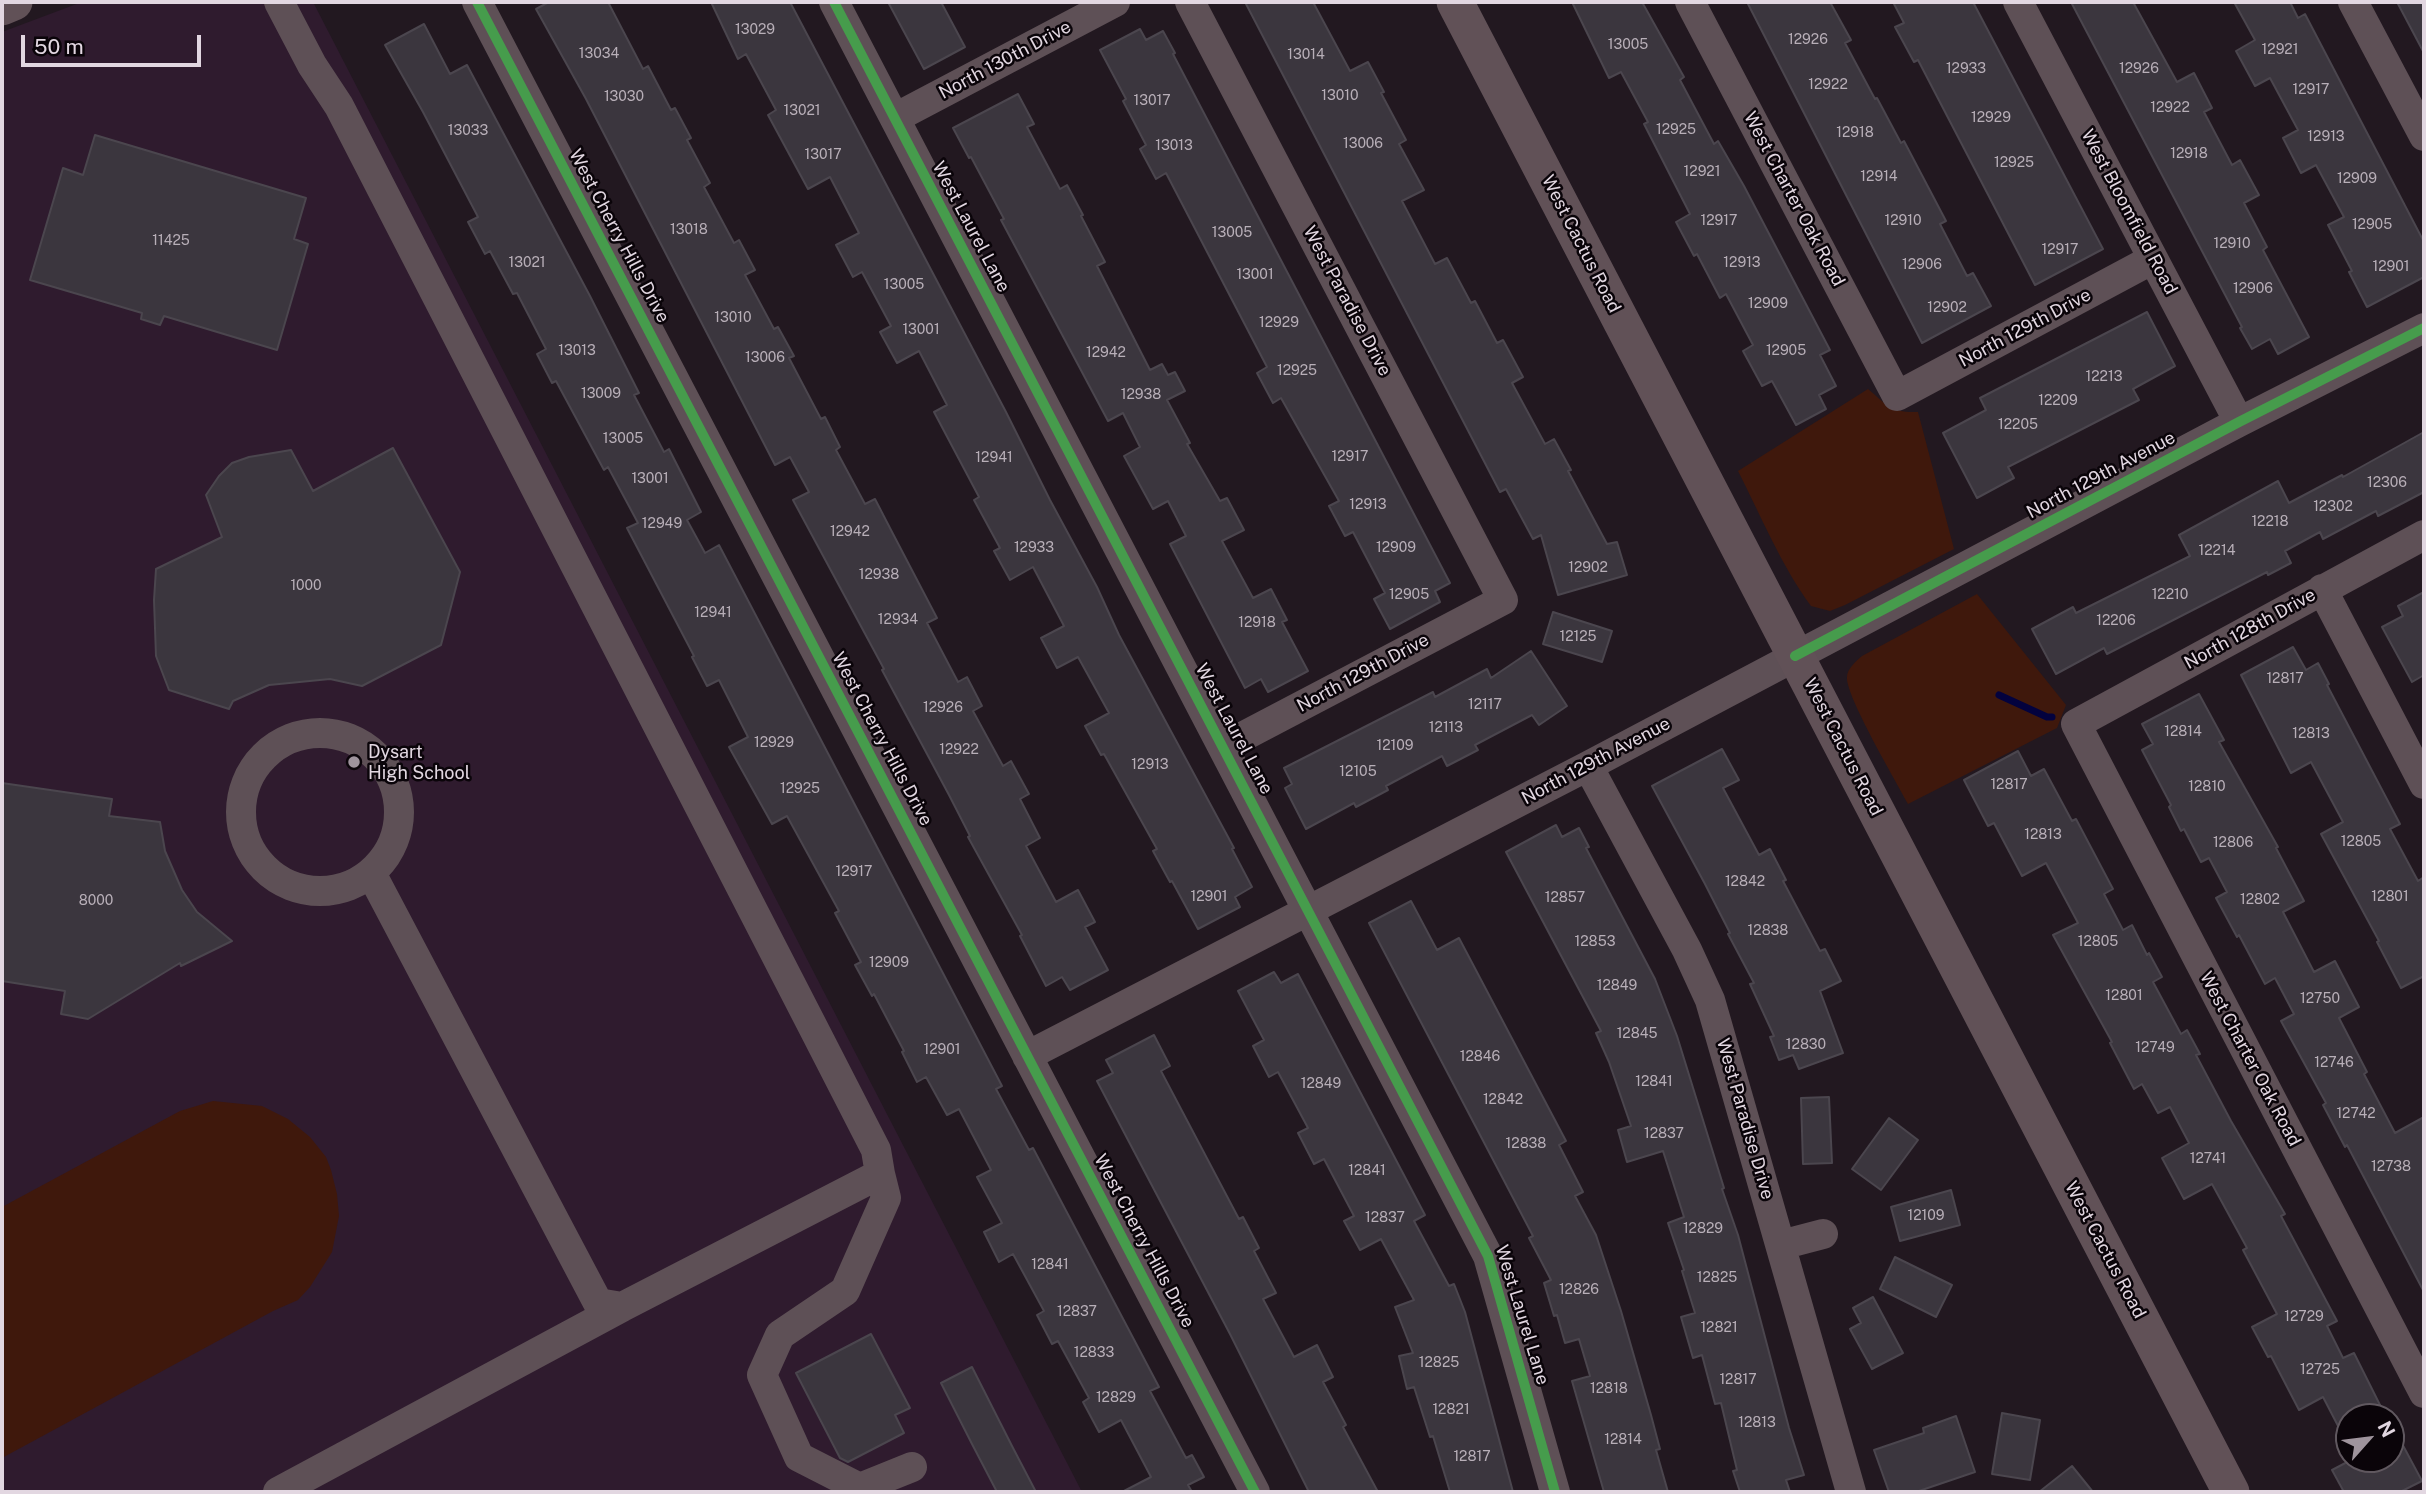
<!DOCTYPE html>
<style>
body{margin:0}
#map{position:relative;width:2426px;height:1494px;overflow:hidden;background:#221820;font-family:"Public Sans",sans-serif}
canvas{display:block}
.frame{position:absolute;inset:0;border:4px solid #e2d7e1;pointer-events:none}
.north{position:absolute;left:2335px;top:1403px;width:70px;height:70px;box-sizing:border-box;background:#0a0409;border:2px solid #60585f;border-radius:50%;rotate:62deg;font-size:19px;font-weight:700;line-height:28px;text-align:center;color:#e2d7e1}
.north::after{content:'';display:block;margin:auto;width:24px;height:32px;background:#9f949d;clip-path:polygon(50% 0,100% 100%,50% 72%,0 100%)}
.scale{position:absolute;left:21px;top:35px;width:180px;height:32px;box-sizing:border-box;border:4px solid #e2d7e1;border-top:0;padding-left:9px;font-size:21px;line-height:24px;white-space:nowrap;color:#e2d7e1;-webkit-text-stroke:5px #0a0409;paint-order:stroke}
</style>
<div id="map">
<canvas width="2426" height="1494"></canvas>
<div class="frame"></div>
<div class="north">N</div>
<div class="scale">50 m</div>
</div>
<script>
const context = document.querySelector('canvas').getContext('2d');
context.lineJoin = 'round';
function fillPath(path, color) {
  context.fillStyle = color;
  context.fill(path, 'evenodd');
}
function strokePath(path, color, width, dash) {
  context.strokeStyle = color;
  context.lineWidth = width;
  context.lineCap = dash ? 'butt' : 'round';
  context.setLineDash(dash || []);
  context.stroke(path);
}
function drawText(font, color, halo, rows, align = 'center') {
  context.font = font + ' "Public Sans",sans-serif';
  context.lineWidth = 5;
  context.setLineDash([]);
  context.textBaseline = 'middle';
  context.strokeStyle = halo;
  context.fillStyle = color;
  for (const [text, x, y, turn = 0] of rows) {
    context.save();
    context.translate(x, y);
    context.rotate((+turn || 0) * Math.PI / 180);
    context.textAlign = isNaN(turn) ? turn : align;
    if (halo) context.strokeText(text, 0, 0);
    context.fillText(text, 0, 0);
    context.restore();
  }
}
fillPath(new Path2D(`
 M82,2H313L1082,1492H2V32Z`), '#2f1b2e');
fillPath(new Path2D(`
 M1868,389C1887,405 1891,413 1918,412L1954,549L1845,605L1830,611L1811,606C1781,565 1761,516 1738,471Z
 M1977,594L2066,705L2057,728L1908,804C1897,783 1845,695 1847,677C1847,669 1856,661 1862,656Z
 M213,1101L262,1106L288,1119L310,1137L326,1157L331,1170L337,1194L339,1216L332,1252L310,1287L298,1300L273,1311L2,1458V1207L180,1111Z`), '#3f180c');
strokePath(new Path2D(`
 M1999,695L2047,717H2052`), '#03023e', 7);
const building = new Path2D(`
 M549,2H608L643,69L648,66L671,110L675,108L691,138L687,140L710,183L704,187L734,243L739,240L755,270L745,275L774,329L778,327L794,356L789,358L821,419L825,417L840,447L836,450L865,504L875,499L891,530L937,618L927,623L958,682L967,677L982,706L973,711L1003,766L1011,761L1029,794L1020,799L1040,838L1026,846L1056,902L1078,890L1095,922L1085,927L1108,970L1070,990L1062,977L1046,986L1020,936L1022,935L968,837L970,836L949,795L882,670L884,669L793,500L809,492L790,457L775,465L586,99L536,9Z
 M711,2H790L1006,412L1050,500L1097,587L1119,635L1234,848L1232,849L1252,887L1235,897L1240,907L1198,929L1172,881L1170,882L1153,851L1157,849L1104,754L1101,755L1085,726L1109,713L1078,657L1057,668L1041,638L1064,626L1033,567L1010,580L994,551L1000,548L974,500L979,497L934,412L947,405L919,351L897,363L880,332L891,326L862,272L853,277L836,245L859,233L830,177L808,189L768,115L776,110L746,54L738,59Z
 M888,2H941L965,47L924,69Z
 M1245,2H1313L1350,71L1368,62L1384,92L1381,93L1406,140L1399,144L1424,190L1402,201L1435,264L1447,258L1471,303L1475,301L1497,343L1503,340L1523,377L1512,383L1545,444L1554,439L1571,470L1568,471L1607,544L1617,542L1627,575L1558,595L1541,535L1533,539L1506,489L1500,492Z
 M1572,2H1642L1684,77L1680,80L1714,144L1718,141L1744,186L1830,350L1820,355L1836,386L1819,395L1826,409L1796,425L1772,381L1762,386L1743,351L1753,345L1726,294L1720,298L1697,254L1694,256L1676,222L1690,214L1644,124L1648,122L1621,72L1609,78Z
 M1747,2H1830L1851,40L1845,43L1875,99L1877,98L1901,143L1904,141L1946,221L1940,224L1967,276L1973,273L1991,306L1922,343Z
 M1893,2H1973L2103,249L2035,285L1918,60L1914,62L1895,27L1904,23Z
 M2071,2H2133L2177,82L2194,73L2212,108L2204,112L2232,165L2240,160L2259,195L2244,203L2267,247L2263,250L2309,337L2278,354L2270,339L2252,349L2240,328L2242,327Z
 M2234,2H2290L2298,18L2305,14L2424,242V277L2367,307L2349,272L2352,271L2328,225L2344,217L2316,165L2301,173L2283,138L2298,130L2270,78L2255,86L2236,51L2255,40Z
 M2397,2H2424V53Z
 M424,24L450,74L467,65L590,296L639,393L634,395L664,452L669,449L701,512L687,520L705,553L719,545L1002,1086L996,1089L1029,1150L1033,1148L1159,1387L1150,1391L1186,1458L1192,1455L1204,1477L1188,1485L1192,1492H1122L1151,1477L1121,1420L1099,1432L1083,1402L1089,1398L1058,1341L1052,1344L1037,1315L1044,1311L1013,1254L999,1262L984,1232L1002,1223L977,1177L991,1170L959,1109L947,1115L926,1077L917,1082L902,1052L904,1051L874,994L872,996L855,965L861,962L835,913L839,911L787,816L772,824L729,747L748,737L719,680L707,686L692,657L694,656L627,528L638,523L608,467L604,470L556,381L552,383L537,354L546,349L517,293L513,294L490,251L485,254L468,222L478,217L423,112L385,45Z
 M1140,29L1146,40L1163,31L1175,53L1173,54L1450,583L1435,591L1440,602L1390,629L1374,599L1385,593L1353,532L1345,536L1329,506L1339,501L1281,398L1273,403L1257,373L1267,367L1166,173L1156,179L1140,149L1146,145L1123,101L1126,99L1100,50Z
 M1018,94L1034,124L1027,127L1060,189L1067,185L1083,215L1081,216L1105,262L1097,266L1150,370L1162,364L1168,375L1175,372L1185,391L1167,400L1190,443L1187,444L1220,501L1227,498L1244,530L1222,541L1253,598L1271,589L1287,620L1282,622L1308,671L1268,692L1261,679L1245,688L1170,544L1186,536L1168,501L1153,509L1124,456L1140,447L1123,413L1108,421L1025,265L1001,220L1004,219L971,157L969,158L953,128Z
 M95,135L306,198L294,239L308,244L277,350L164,316L160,325L141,319L142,313L30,280L63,168L83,175Z
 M2147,312L2175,366L2133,389L2139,400L2008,467L2014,478L1977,498L1943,433L1986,410L1980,398Z
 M2424,432V492L2378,516L2376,511L2323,539L2320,532L2285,551L2291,563L2268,575L2267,572L2107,654L2104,648L2056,674L2032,629L2073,607L2076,613L2190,556L2179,535L2278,481L2289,503L2342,475L2343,477Z
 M393,448L460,572L441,645L362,686L330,679L269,685L233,701L229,709L169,690L156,656L154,600L156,569L222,537L206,495L219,476L232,463L249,457L291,450L313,491Z
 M2424,592V675L2412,682L2382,627L2403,616L2398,606Z
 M1553,612L1612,631L1602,662L1543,644Z
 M2293,647L2306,670L2318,663L2329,684L2327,685L2400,824L2390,829L2418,881L2424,877V976L2401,988L2377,942L2379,941L2321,834L2343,822L2311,762L2291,773L2241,675Z
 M1531,651L1567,706L1539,725L1532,715L1475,745L1478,750L1447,766L1442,756L1386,786L1388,790L1356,807L1354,803L1306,829L1285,788L1292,784L1284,768L1433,692L1435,697L1487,669L1491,678Z
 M2199,694L2224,740L2219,742L2278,847L2276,848L2304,901L2283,912L2314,972L2335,961L2359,1007L2339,1018L2367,1072L2364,1074L2395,1133L2424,1117V1292L2347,1145L2345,1147L2323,1105L2326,1103L2281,1021L2294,1014L2275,978L2265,984L2239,935L2237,937L2216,898L2227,892L2209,858L2201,862L2184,829L2181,831L2169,807L2171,805L2142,750L2153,744L2142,724Z
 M1722,749L1739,780L1723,788L1759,855L1770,849L1786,880L1783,881L1820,951L1825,949L1841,981L1820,991L1843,1053L1799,1069L1793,1055L1779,1060L1770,1037L1774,1036L1750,984L1754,983L1728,934L1730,933L1705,884L1652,786Z
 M2018,751L2031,776L2044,769L2072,821L2076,819L2113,889L2104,894L2123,930L2132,925L2147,955L2149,953L2162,977L2153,982L2181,1034L2187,1030L2200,1054L2196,1055L2231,1121L2285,1214L2281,1216L2337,1321L2327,1326L2343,1358L2354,1353L2386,1417H2349V1447L2323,1397L2299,1410L2271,1356L2268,1357L2252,1327L2277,1314L2243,1250L2247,1248L2212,1184L2184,1199L2162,1158L2189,1143L2170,1107L2158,1113L2142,1084L2134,1089L2110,1043L2112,1042L2053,935L2078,923L2046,863L2022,876L1994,823L1988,826L1964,780Z
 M2,783L112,799L109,816L160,822L165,851L182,890L197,912L232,941L181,966L180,963L88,1019L61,1014L65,991L2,981Z
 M1556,825L1562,837L1579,828L1589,847L1586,848L1655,979L1677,1036L1724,1188L1722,1189L1738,1235L1789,1428L1804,1475L1786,1480L1790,1492H1740L1733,1471L1737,1470L1721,1403L1715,1404L1702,1355L1693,1358L1681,1317L1695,1313L1682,1271L1684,1270L1668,1223L1684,1217L1663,1151L1627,1162L1618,1130L1631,1126L1609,1062L1596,1033L1601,1031L1506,852Z
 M1411,901L1437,950L1459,938L1566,1141L1559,1145L1583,1192L1575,1196L1596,1235L1621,1311L1651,1415L1660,1449L1656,1450L1668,1492H1604L1572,1381L1590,1376L1579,1339L1565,1343L1557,1315L1554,1316L1544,1283L1551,1280L1529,1238L1533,1236L1369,923Z
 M1274,972L1281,983L1298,974L1425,1215L1414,1221L1449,1286L1454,1284L1465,1312L1513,1492H1450L1433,1436L1430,1437L1414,1387L1407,1389L1399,1356L1413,1353L1395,1307L1414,1300L1381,1239L1360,1250L1344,1221L1354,1216L1324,1159L1314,1164L1298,1133L1308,1128L1278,1072L1269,1077L1253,1046L1264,1040L1238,991Z
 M1154,1035L1170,1066L1161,1071L1239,1219L1243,1217L1259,1248L1254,1251L1276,1293L1263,1299L1294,1357L1317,1345L1333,1377L1323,1382L1346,1425L1343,1427L1378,1492H1309L1230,1334L1097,1081L1113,1073L1106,1060Z
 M1829,1097L1832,1163L1803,1164L1801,1098Z
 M1889,1118L1918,1140L1881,1190L1852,1169Z
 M1951,1190L1960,1225L1900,1241L1891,1207Z
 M1895,1257L1952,1285L1936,1317L1880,1289Z
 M1873,1297L1903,1353L1872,1369L1850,1329L1861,1323L1853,1308Z
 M871,1334L910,1408L895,1415L904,1433L848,1462L840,1458L796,1373Z
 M972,1367L1012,1446L1036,1492H997L972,1444L941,1383Z
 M2002,1413L2040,1420L2030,1480L1992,1474Z
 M1956,1416L1975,1472L1916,1492H1889L1874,1450L1924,1433L1923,1428Z
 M2391,1423L2422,1481L2400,1492H2344L2332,1470L2353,1459H2391Z
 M2072,1466L2093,1492H2039Z`);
fillPath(building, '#3b363e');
strokePath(building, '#4b464e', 2);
strokePath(new Path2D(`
 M279,2L312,65L339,106L816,1033L876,1150L880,1174L622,1307L598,1303L371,873
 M477,2L1255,1492
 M834,2L1488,1256L1555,1492
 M1190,2L1503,600L1223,747
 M1690,2L1897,396L2153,259
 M2018,2L2239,422
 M2353,2L2424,136
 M895,118L1115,2
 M2424,535L2076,724L2424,1393
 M2322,589L2424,784
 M241 812a79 79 0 1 1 158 0a79 79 0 1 1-158 0Z
 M1588,766L1687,950L1710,1000L1851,1492
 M1027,1056L1588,766L2239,422L2424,328
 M880,1174L886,1198L845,1291L780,1335L762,1375L799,1457L860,1488L912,1467
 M1781,1245L1823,1234
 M278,1492L622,1307`), '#5e5056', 30);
strokePath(new Path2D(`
 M1455,2L2231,1492
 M2,7L14,2`), '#615157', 37);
strokePath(new Path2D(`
 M477,2L1255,1492
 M834,2L1488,1256L1555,1492
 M1795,656L2239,422L2424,328`), '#469c4c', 10);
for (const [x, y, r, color] of [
 [354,762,7,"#9f949d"]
]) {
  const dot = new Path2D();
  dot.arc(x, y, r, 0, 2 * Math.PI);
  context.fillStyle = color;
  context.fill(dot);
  strokePath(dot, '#0a0409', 2.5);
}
drawText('14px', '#b8afb8', null, [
 ["13029",755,30],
 ["12926",1808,40],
 ["13005",1628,45],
 ["12921",2280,50],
 ["13034",599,54],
 ["13014",1306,55],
 ["12933",1966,69],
 ["12926",2139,69],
 ["12922",1828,85],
 ["12917",2311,90],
 ["13010",1340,96],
 ["13030",624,97],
 ["13017",1152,101],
 ["12922",2170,108],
 ["13021",802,111],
 ["12929",1991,118],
 ["12925",1676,130],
 ["13033",468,131],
 ["12918",1855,133],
 ["12913",2326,137],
 ["13006",1363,144],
 ["13013",1174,146],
 ["12918",2189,154],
 ["13017",823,155],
 ["12925",2014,163],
 ["12921",1702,172],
 ["12914",1879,177],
 ["12909",2357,179],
 ["12917",1719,221],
 ["12910",1903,221],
 ["12905",2372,225],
 ["13018",689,230],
 ["13005",1232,233],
 ["11425",171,241],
 ["12910",2232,244],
 ["12917",2060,250],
 ["13021",527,263],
 ["12913",1742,263],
 ["12906",1922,265],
 ["12901",2391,267],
 ["13001",1255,275],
 ["13005",904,285],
 ["12906",2253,289],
 ["12909",1768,304],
 ["12902",1947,308],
 ["13010",733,318],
 ["12929",1279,323],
 ["13001",921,330],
 ["13013",577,351],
 ["12905",1786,351],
 ["12942",1106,353],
 ["13006",765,358],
 ["12925",1297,371],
 ["12213",2104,377],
 ["13009",601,394],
 ["12938",1141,395],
 ["12209",2058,401],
 ["12205",2018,425],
 ["13005",623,439],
 ["12917",1350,457],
 ["12941",994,458],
 ["13001",650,479],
 ["12306",2387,483],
 ["12913",1368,505],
 ["12302",2333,507],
 ["12218",2270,522],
 ["12949",662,524],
 ["12942",850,532],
 ["12933",1034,548],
 ["12909",1396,548],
 ["12214",2217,551],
 ["12902",1588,568],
 ["12938",879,575],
 ["1000",306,586],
 ["12905",1409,595],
 ["12210",2170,595],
 ["12941",713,613],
 ["12934",898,620],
 ["12206",2116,621],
 ["12918",1257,623],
 ["12125",1578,637],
 ["12817",2285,679],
 ["12117",1485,705],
 ["12926",943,708],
 ["12113",1446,728],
 ["12814",2183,732],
 ["12813",2311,734],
 ["12929",774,743],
 ["12109",1395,746],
 ["12922",959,750],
 ["12913",1150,765],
 ["12105",1358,772],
 ["12817",2009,785],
 ["12810",2207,787],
 ["12925",800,789],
 ["12813",2043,835],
 ["12805",2361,842],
 ["12806",2233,843],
 ["12917",854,872],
 ["12842",1745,882],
 ["12901",1209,897],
 ["12801",2390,897],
 ["12857",1565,898],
 ["12802",2260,900],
 ["8000",96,901],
 ["12838",1768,931],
 ["12853",1595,942],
 ["12805",2098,942],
 ["12909",889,963],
 ["12849",1617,986],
 ["12801",2124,996],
 ["12750",2320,999],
 ["12845",1637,1034],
 ["12830",1806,1045],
 ["12749",2155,1048],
 ["12901",942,1050],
 ["12846",1480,1057],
 ["12746",2334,1063],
 ["12841",1654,1082],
 ["12849",1321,1084],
 ["12842",1503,1100],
 ["12742",2356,1114],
 ["12837",1664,1134],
 ["12838",1526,1144],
 ["12741",2208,1159],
 ["12738",2391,1167],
 ["12841",1367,1171],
 ["12109",1926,1216],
 ["12837",1385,1218],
 ["12829",1703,1229],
 ["12841",1050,1265],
 ["12825",1717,1278],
 ["12826",1579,1290],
 ["12837",1077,1312],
 ["12729",2304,1317],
 ["12821",1719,1328],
 ["12833",1094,1353],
 ["12825",1439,1363],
 ["12725",2320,1370],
 ["12817",1738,1380],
 ["12818",1609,1389],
 ["12829",1116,1398],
 ["12821",1451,1410],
 ["12813",1757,1423],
 ["12814",1623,1440],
 ["12817",1472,1457]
]);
drawText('18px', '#e2d7e1', '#0a0409', [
 ["North 130th Drive",1005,60,-28],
 ["West Charter Oak Road",1794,199,62],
 ["West Bloomfield Road",2129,212,62],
 ["West Laurel Lane",971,227,62],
 ["West Cherry Hills Drive",619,236,62],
 ["West Cactus Road",1581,244,63],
 ["West Paradise Drive",1347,301,62],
 ["North 129th Drive",2025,328,-28],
 ["North 129th Avenue",2101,475,-28],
 ["North 128th Drive",2250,629,-29],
 ["North 129th Drive",1363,673,-28],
 ["West Laurel Lane",1234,729,62],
 ["West Cherry Hills Drive",882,739,62],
 ["West Cactus Road",1843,747,63],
 ["North 129th Avenue",1596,761,-28],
 ["West Charter Oak Road",2250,1059,62],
 ["West Paradise Drive",1745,1119,74],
 ["West Cherry Hills Drive",1144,1241,62],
 ["West Cactus Road",2105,1250,62],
 ["West Laurel Lane",1522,1315,73]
]);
drawText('18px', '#e2d7e1', '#0a0409', [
 ["Dysart",368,752],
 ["High School",368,773]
], 'left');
</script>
